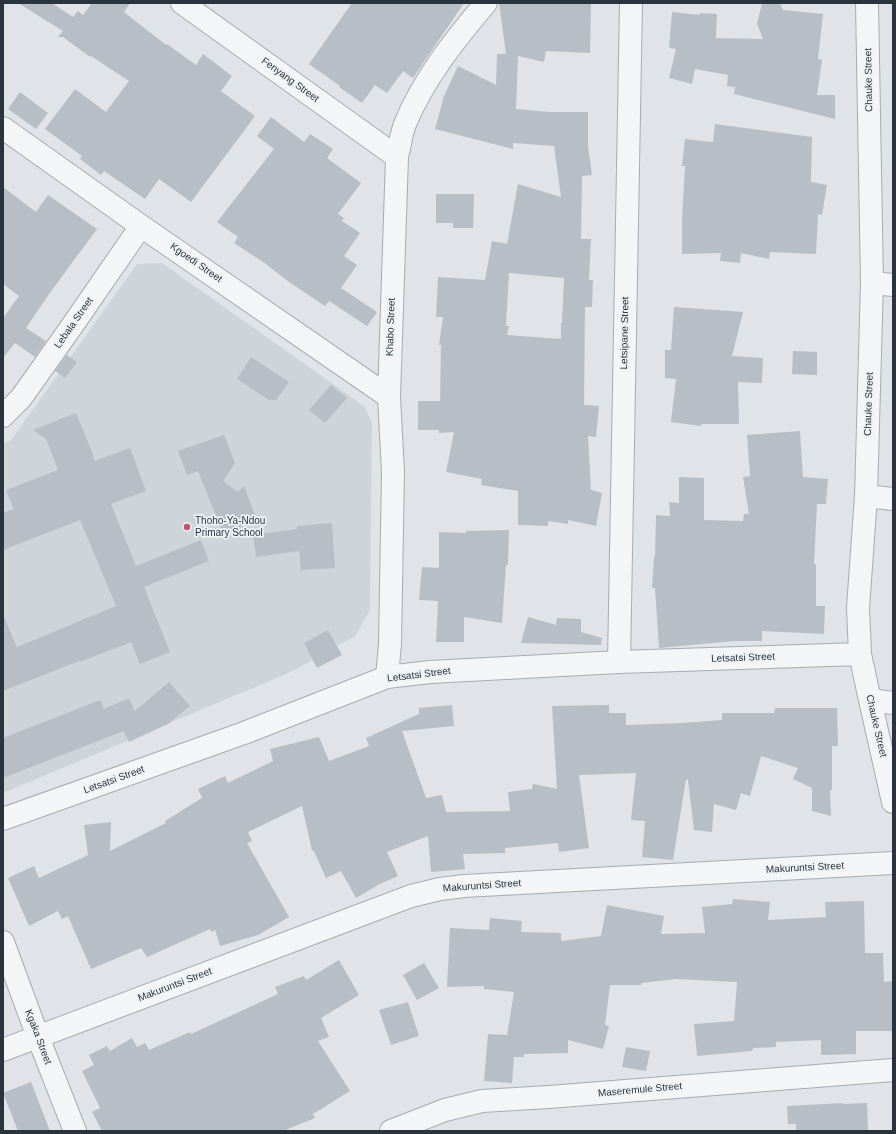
<!DOCTYPE html>
<style>
body{margin:0}
#map{position:relative;width:896px;height:1134px;overflow:hidden;background:#e0e4e8;font-family:Arial,sans-serif}
canvas{display:block}
.frame{position:absolute;inset:0;border:4px solid #2a343e;pointer-events:none}
</style>
<div id="map">
<canvas width="896" height="1134"></canvas>
<div class="frame"></div>
</div>
<script>
const context = document.querySelector('canvas').getContext('2d');
context.lineJoin = 'round';
function fillPath(path, color) {
  context.fillStyle = color;
  context.fill(path, 'evenodd');
}
function strokePath(path, color, width, dash) {
  context.strokeStyle = color;
  context.lineWidth = width;
  context.lineCap = dash ? 'butt' : 'round';
  context.setLineDash(dash || []);
  context.stroke(path);
}
function drawText(font, color, halo, rows, align = 'center') {
  context.font = font + ' Arial,sans-serif';
  context.lineWidth = 3.5;
  context.setLineDash([]);
  context.textBaseline = 'middle';
  context.strokeStyle = halo;
  context.fillStyle = color;
  for (const [text, x, y, turn = 0] of rows) {
    context.save();
    context.translate(x, y);
    context.rotate((+turn || 0) * Math.PI / 180);
    context.textAlign = isNaN(turn) ? turn : align;
    if (halo) context.strokeText(text, 0, 0);
    context.fillText(text, 0, 0);
    context.restore();
  }
}
fillPath(new Path2D(`
 M162,263L364,406L372,423L370,610L355,636L291,672L3,793V444L11,440L137,264Z`), '#cfd4da');
fillPath(new Path2D(`
 M18,3H52L73,17L78,11L83,15L92,3H130L124,12L166,45L167,44L196,65L203,54L232,76L221,91L255,116L191,202L159,179L145,199L104,171L101,175L80,159L82,156L45,129L75,89L106,112L129,81L91,56L90,57L63,37H58L63,31Z
 M352,3H464L413,78L403,71L387,93L375,85L362,103L339,87L340,86L309,64Z
 M499,3H591L590,53L546,51L544,62L518,56L516,109L549,112H588V146L592,175L582,176L581,239H591L589,280H593L592,307H585L584,405L599,406L596,437L588,436L591,490L602,493L596,526L568,520V524L548,521V526L518,525V491L481,485L482,479L446,472L454,432L439,433V430H418V401H440L441,345H439L443,317H436L438,277L485,280L492,241L507,244L518,184L561,197L554,146L513,143V149L435,129L444,96L458,66L496,85L497,54H508H506ZM509,273L564,278L562,323H561V339L507,335L509,326H506Z
 M762,3H780L783,10L823,14L818,59L822,60L817,95H835V119L734,94L735,87L727,86L728,75L695,69L692,84L669,78L676,49L669,48L672,12L700,15V13L717,14L716,38L763,39L757,24Z
 M20,92L48,113L36,129L8,109Z
 M271,117L304,142L310,134L333,149L327,158L361,183L338,214L344,218L342,221L360,233L344,256L357,265L341,288L377,312L367,326L329,301L325,306L289,282L266,264L234,243L238,237L217,222L274,149L257,136Z
 M715,124L812,137L811,182L827,185L822,215L818,214L816,254L770,252L769,259L741,253L740,263L720,261L721,253L682,254V221L685,166H682L685,139L713,142Z
 M3,187L36,212L48,195L97,229L49,294L26,328L46,341L35,357L15,343L3,358V318L19,296L3,284Z
 M436,194H474L473,228H453V223H436Z
 M674,307L743,312L732,356L763,358L762,383L738,382L739,424H701V426L671,422L676,379L665,378V350H671Z
 M793,351L817,352V375L792,374Z
 M67,355L77,362L65,378L55,371Z
 M251,357L289,382L276,400H269L237,379Z
 M331,385L347,398L325,423L309,410Z
 M76,413L93,454L94,461L130,448L146,491L111,504L136,566L201,540L209,561L144,587L170,652L140,664L131,642L80,662L79,661L3,691V615L17,647L116,606L80,520L3,550V513L14,509L6,490L58,470L46,439L33,430Z
 M800,431L803,477L828,479L826,504H817L814,564H816V606H825L824,634L762,631V641H735L659,648L655,588H652L654,556H655L656,515L670,516L669,502L679,503V477L704,478V520L743,521L744,514H749L743,477L750,476L747,435Z
 M224,435L235,463L223,481L238,492L244,486L257,520L223,533L198,471L187,475L178,451Z
 M332,523L335,568L301,570L299,551L256,557L253,535L297,529V526Z
 M509,530L508,565H506L502,623L464,617V642H436L438,601L419,600L422,567L439,568V532L466,533V531Z
 M528,617L556,625L557,618L581,619V632L602,638L601,645L521,643Z
 M328,630L342,655L317,668L304,643Z
 M169,682L190,706L168,724L129,742L124,731L3,778V738L100,700L104,709L129,698L135,711Z
 M452,705L454,726L402,731L426,798L442,795L446,812L510,811L508,792L532,789L533,784L557,789L552,706L609,705V713H626V725L683,723L722,720V713H774L775,708H837L838,746H832V790H830L831,816L812,811V788L793,779L798,768L761,756L750,796L741,793L736,810L714,804L712,832L694,830L688,780L686,779L673,860L642,857L645,821L631,820L636,773L579,775L589,848L559,852L558,843L505,848V853L463,854L465,869L431,872L428,836L387,852L398,876L380,884L356,898L341,871L326,878L314,851H312L302,806L248,832L252,841L247,843L289,917L258,935L220,946L215,930L211,932L210,929L147,957L141,948L91,969L68,916L62,919L58,911L29,926L8,878L34,866L39,878L88,855L84,825L111,822L110,851L166,823L165,821L202,798L198,789L225,776L228,783L273,761L270,749L319,737L329,761L369,746L366,738L419,714V708Z
 M733,899L770,902L768,920L826,917L825,902L864,901L865,953H883L884,982L893,981V1031H856V1054L821,1055V1040L776,1042V1047L753,1048L752,1051L697,1056L694,1024L734,1021L737,982L677,979L641,983V985H610L605,1025L609,1026L603,1049L568,1040V1053L524,1054V1057H514L512,1083L484,1081L488,1034L507,1035L514,992L484,989V986L447,987L450,928L489,930L490,918L522,921L521,932L561,933V941L601,936L607,905L664,916L661,934L705,933L702,907L732,904Z
 M339,960L359,995L321,1018L329,1037L318,1041L350,1091L313,1114L315,1118L283,1131H102L92,1112L100,1108L82,1071L94,1065L89,1055L107,1046L110,1051L132,1038L137,1047L145,1043L149,1050L190,1032L191,1034L278,994L275,987L304,976L306,980Z
 M424,963L439,988L417,1000L403,975Z
 M408,1002L419,1036L391,1045L379,1010Z
 M626,1047L650,1051L646,1071L622,1067Z
 M31,1082L50,1131H18L3,1093Z
 M843,1103V1104L867,1103L868,1131H796V1124H788L787,1106Z`), '#b8bec5');
const minor = new Path2D(`
 M182,3L397,157
 M867,3L872,283L866,496L858,608L860,654L870,700L893,802
 M3,128L141,226L389,397
 M872,283L893,285
 M3,416L21,398L72,326L141,226
 M866,496L893,499
 M619,662L631,3
 M387,677L390,644L393,472L389,397L397,157C400,146 401,134 405,124C423,80 455,39 486,3
 M870,700L893,703
 M3,819L244,733L387,677L430,672L619,662L860,654
 M3,942L38,1037L75,1131
 M3,1050L411,896L440,889L464,886L893,863
 M391,1131L445,1110L482,1101L549,1097L893,1070`);
strokePath(minor, '#a6acb2', 24);
strokePath(minor, '#f3f5f7', 22);
for (const [x, y, r, color] of [
 [187,527,4,"#c44f6c"]
]) {
  const dot = new Path2D();
  dot.arc(x, y, r, 0, 2 * Math.PI);
  context.fillStyle = color;
  context.fill(dot);
  strokePath(dot, '#f0f3f6', 1.5);
}
drawText('10px', '#2a343e', '#f0f3f6', [
 ["Fenyang Street",290,80,36],
 ["Chauke Street",869,80,-91],
 ["Kgoedi Street",196,263,35],
 ["Lebala Street",74,323,-55],
 ["Khabo Street",391,327,-88],
 ["Letsipane Street",625,333,-89],
 ["Chauke Street",869,404,-88],
 ["Letsatsi Street",743,658,-2],
 ["Letsatsi Street",419,675,-7],
 ["Chauke Street",876,726,77],
 ["Letsatsi Street",114,780,-20],
 ["Makuruntsi Street",805,868,-3],
 ["Makuruntsi Street",482,886,-4],
 ["Makuruntsi Street",175,985,-21],
 ["Kgaka Street",38,1037,69],
 ["Maseremule Street",640,1090,-5]
]);
drawText('10px', '#2a343e', '#f0f3f6', [
 ["Thoho-Ya-Ndou",195,521],
 ["Primary School",195,533]
], 'left');
</script>
